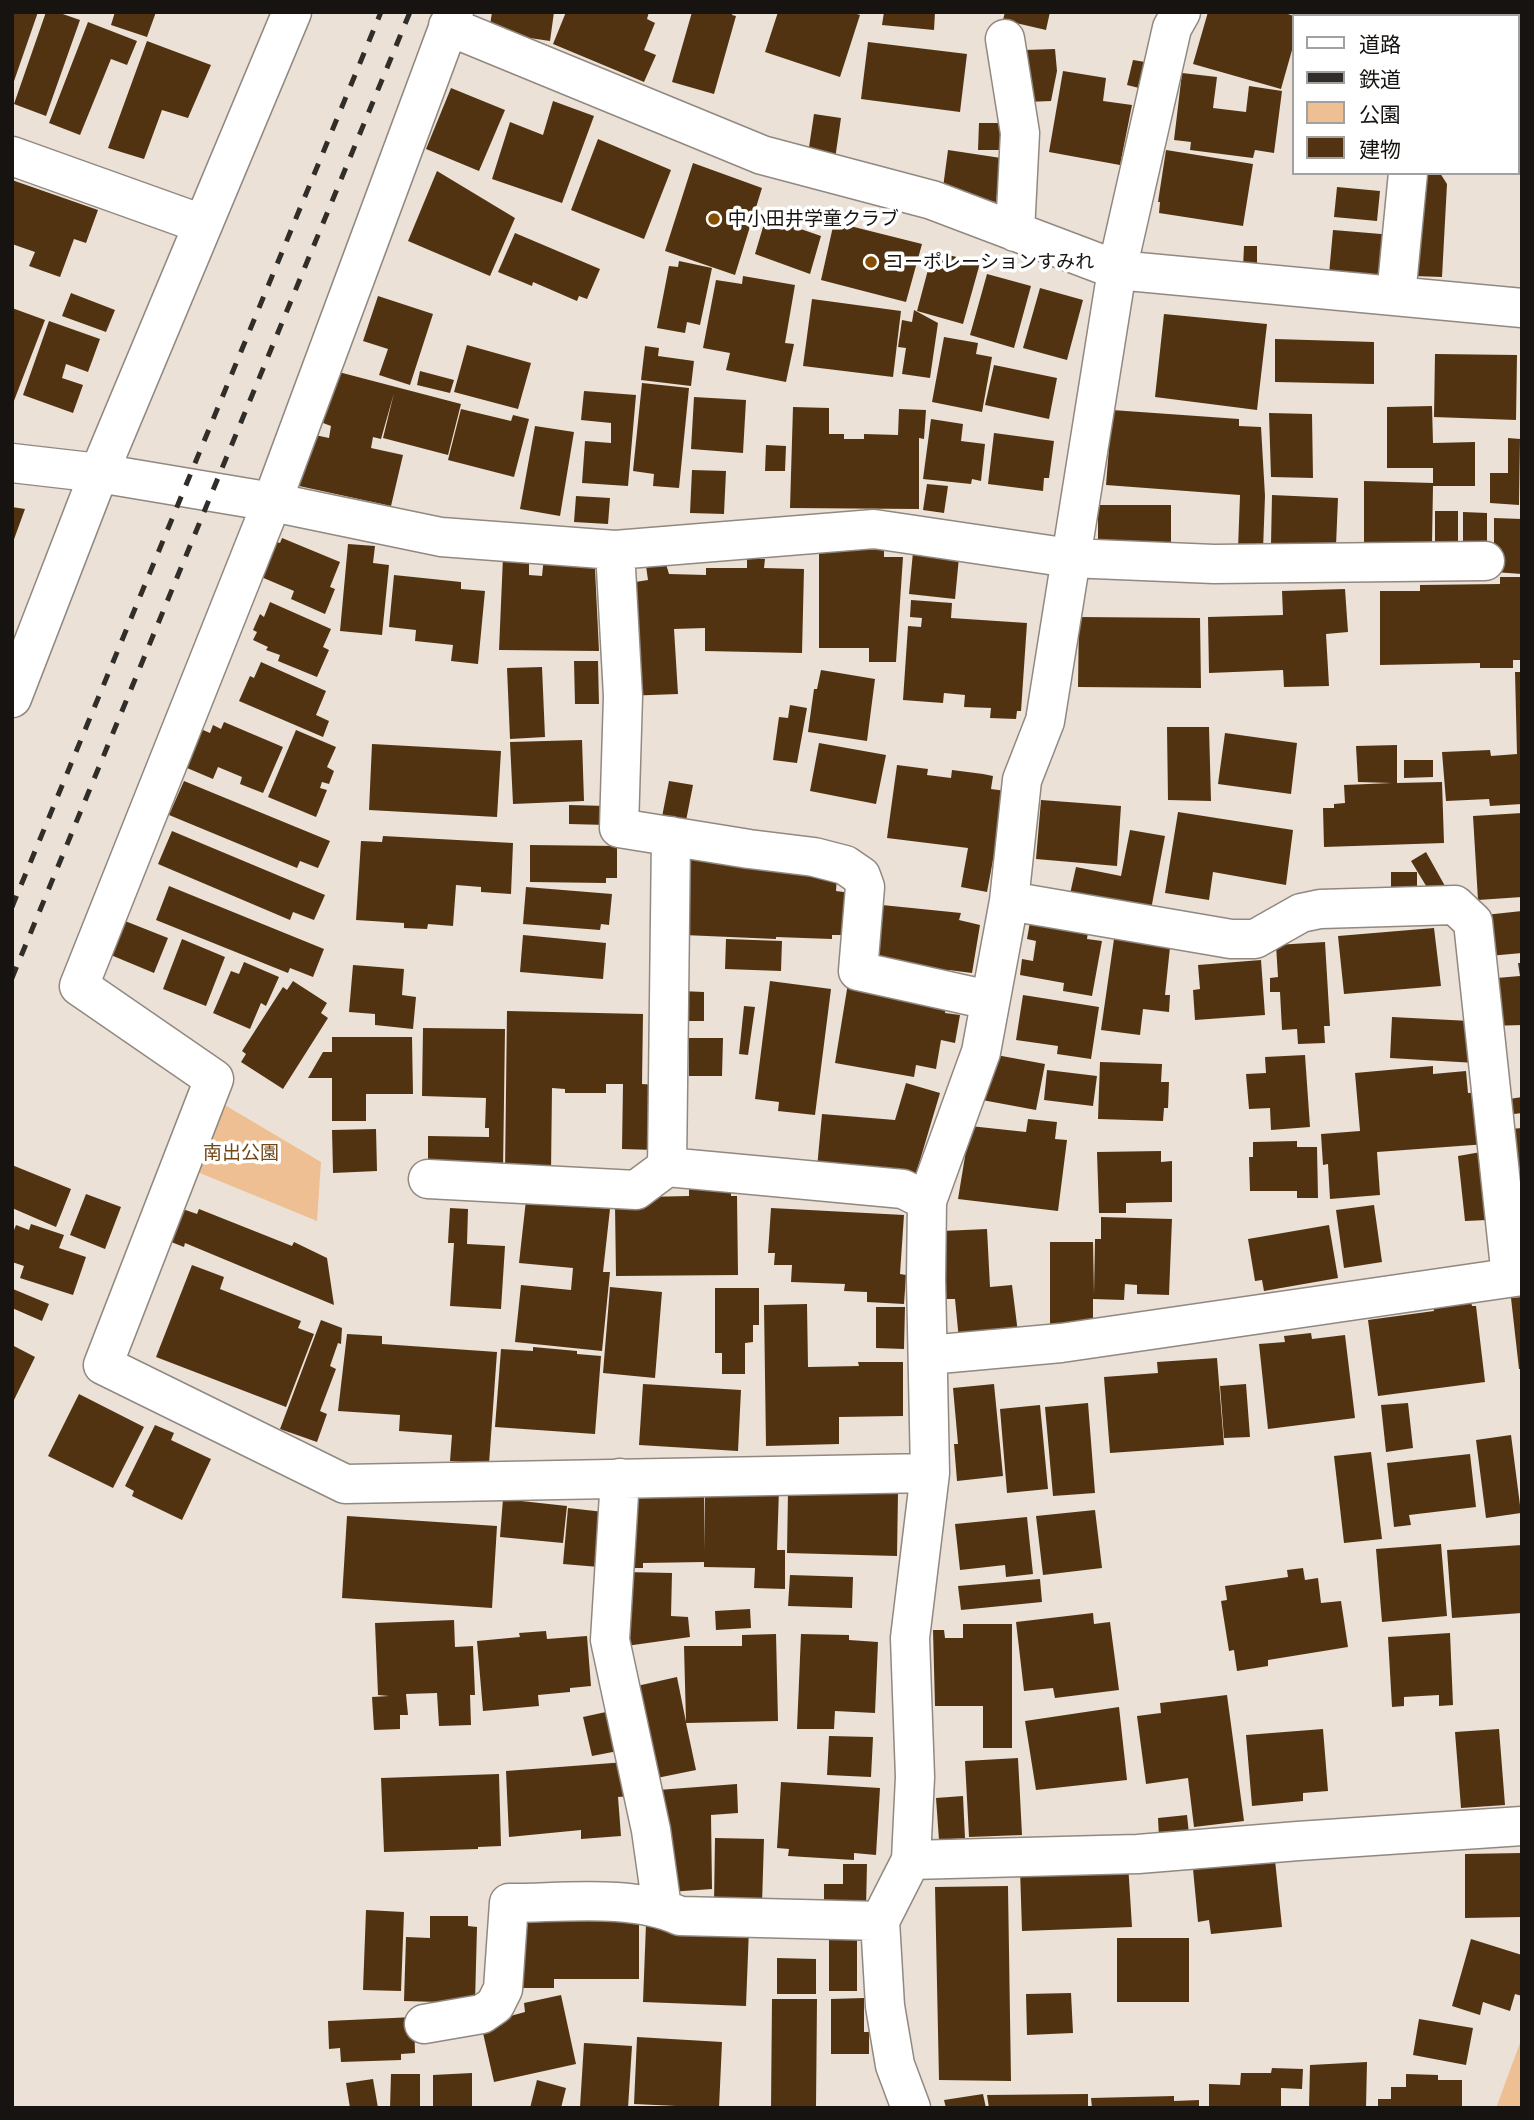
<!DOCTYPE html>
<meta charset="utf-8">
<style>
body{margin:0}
#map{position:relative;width:1534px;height:2120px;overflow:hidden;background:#ebe1d7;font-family:Barlow,"Noto Sans JP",sans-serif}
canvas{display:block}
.frame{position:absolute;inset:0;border:14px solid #161310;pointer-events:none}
.legend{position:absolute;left:1292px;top:14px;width:228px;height:161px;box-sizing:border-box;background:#fff;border:2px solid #a2a19f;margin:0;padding:9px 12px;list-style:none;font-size:21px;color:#161310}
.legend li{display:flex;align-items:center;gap:14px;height:35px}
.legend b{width:35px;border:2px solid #a2a19f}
</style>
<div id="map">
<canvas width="1534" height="2120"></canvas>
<div class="frame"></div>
<ul class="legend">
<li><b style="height:9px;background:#fff"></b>道路</li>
<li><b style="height:9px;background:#312d29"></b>鉄道</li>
<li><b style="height:19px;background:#eebf93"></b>公園</li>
<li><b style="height:19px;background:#523311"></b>建物</li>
</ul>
</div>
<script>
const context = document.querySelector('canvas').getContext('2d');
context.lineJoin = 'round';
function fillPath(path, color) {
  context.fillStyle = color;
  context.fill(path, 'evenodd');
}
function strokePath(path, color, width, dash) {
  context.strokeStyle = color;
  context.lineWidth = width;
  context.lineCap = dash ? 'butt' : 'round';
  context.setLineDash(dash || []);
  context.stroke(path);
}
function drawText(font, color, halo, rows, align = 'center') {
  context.font = font + ' Barlow,"Noto Sans JP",sans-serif';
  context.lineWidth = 7;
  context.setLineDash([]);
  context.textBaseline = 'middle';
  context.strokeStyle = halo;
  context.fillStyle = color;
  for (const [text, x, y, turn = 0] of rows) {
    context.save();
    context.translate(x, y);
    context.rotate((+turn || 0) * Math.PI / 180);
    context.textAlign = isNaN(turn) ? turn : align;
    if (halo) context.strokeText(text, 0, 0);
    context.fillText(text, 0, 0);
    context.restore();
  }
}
fillPath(new Path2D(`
 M223,1104L321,1162L317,1221L195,1171Z
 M1520,2043L1522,2108H1496Z`), '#eebf93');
fillPath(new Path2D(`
 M12,12H38L13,84H12Z
 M46,12H57L80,20L46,116L14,104Z
 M115,12H156L147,37L111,25Z
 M492,12H554L550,41L489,32Z
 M566,12H649L647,19L655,23L644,50L656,55L644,82L553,44Z
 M692,12H733L732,15L736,16L714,94L672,82Z
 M778,12H851L860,15L840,77L765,52Z
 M884,12H935L934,30L882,25Z
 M1005,12H1050L1046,30L1003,20Z
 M1208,12H1282L1294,16V43L1281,89L1193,64Z
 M1498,12H1522V34H1518V16H1498Z
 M88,22L137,41L127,65L111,59L80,135L49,123Z
 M147,41L211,65L188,118L162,110L144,159L108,148Z
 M868,42L967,54L960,112L861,99Z
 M1055,49L1057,71L1051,101L1026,102L1025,50Z
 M1133,60L1145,62L1139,88L1127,85Z
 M1063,71L1106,78L1103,101L1132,105L1120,165L1049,152Z
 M1182,73L1217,77L1213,108L1246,112L1249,86L1282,91L1274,153L1255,150L1253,158L1190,150L1191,142L1174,140Z
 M1518,78H1522V168H1518Z
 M451,88L505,110L479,171L426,149Z
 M553,101L594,116L562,203L492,179L510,122L543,135Z
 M814,114L841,118L835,159L808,154Z
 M979,123H1000L1001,150H978Z
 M598,139L671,170L644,239L571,210Z
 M948,150L1001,158L996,202L942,195Z
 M1166,150L1253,164L1243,226L1159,213L1160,202H1158Z
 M693,163L762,188L735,275L665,251Z
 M437,171L515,218L490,276L408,241Z
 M1419,173H1440L1447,184L1442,277L1414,276Z
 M12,180L98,210L86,243L74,239L60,277L29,266L35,252L12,244Z
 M1337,187L1380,191L1377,221L1334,217Z
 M766,217L821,236L810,274L755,254Z
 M834,222L922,244L906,302L821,280Z
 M1333,230L1393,235L1389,280L1329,274Z
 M515,233L600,269L587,299L579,296L577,301L533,282L532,286L498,272Z
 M1244,246H1257V268H1243Z
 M933,251L980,263L963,324L917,311Z
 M679,261L712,268L700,325L687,322L685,333L657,328L669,266L678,267Z
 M987,274L1031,286L1014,348L970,335Z
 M743,276L795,285L785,343L794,344L786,382L726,370L730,353L703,348L716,280L742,284Z
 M1040,288L1083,300L1067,360L1023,348Z
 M71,293L115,310L106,332L62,316Z
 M378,296L433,314L410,385L379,375L388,349L363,341Z
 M812,299L901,311L893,377L803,366Z
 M12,308L45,320L12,406Z
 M914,310L938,323L930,378L902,374L906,348L898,347L902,320L912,322Z
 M1164,314L1267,324L1257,410L1155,397Z
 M49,321L100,339L88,372L66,364L62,378L83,385L73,413L23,395Z
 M944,337L978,343L976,354L992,357L982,412L932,402Z
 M1275,339L1374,342V384L1275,382Z
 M467,345L531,363L518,409L454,392Z
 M645,346L659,348L658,356L694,361L691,386L641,380Z
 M1435,354L1517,355L1516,420L1434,417Z
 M994,365L1057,378L1049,419L985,405Z
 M331,370L461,404L448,455L383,438L394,393L381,439L373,437L371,448L403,455L391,506L299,486L310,434L329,438L331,426L323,423L331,394Z
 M420,371L454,380L450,393L417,385Z
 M642,383L689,388L679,488L653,486L654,474L633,471Z
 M584,391L636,395L628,486L582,483L585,441L611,443V423L581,420Z
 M694,397L746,400L743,453L691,449Z
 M1432,406L1433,443L1475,442V486H1433L1432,543H1364V481L1433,483V468H1387V407Z
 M793,407L829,408V434H844V439H864V434L898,435L899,409L926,410L924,439L919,438V509L790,508Z
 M461,409L511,421L513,415L529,419L514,477L448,460Z
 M1112,410L1239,419V426L1261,427L1265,496L1263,550L1238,549L1240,495L1106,485Z
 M1269,413L1312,414L1313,478L1271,477Z
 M931,419L963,424L961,441L985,444L981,481L972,479L971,484L923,479Z
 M535,426L574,432L560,516L520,509Z
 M994,433L1054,441L1049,478H1044L1043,491L988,484Z
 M1508,438L1520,439L1519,505L1490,503V473H1508Z
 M766,445L786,446L785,471H765Z
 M692,470L726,471L724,514L690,513Z
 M927,484L948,486L944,513L923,510Z
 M1272,495L1338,498L1336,546L1271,544Z
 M576,496L610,498L608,524L574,522Z
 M1098,505H1171V549L1098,548Z
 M12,507L25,509L13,542H12Z
 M1435,511H1458V545L1435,544Z
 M1463,512L1487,513V546L1463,545Z
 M1494,518L1522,519V574L1494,572Z
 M282,538L340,562L330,587L335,589L325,614L291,599L294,591L259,576L274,541L280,543Z
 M348,544L375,546L373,563L389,565L382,635L340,631Z
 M819,545L847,549L884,550V557H903L896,662H869V648H819Z
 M913,552L959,557L955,599L909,594Z
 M503,557H529V575L542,576L544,557L582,561L595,569L599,651L499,650Z
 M747,559H765L764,568L804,569L802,653L705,651V628L674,629L678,694L624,696L623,584L648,580L646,566L666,564L669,574L706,575V568H747Z
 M394,575L461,582V589L485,591L478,664L451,661L453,645L415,641L416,630L389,627Z
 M1500,577H1522V660H1513V668H1480V663L1380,665V591H1420V585L1500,584Z
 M1345,589L1348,632L1326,634L1329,686L1284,687L1283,670L1209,673L1208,617L1283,615L1282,591Z
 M911,600L952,603L951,618L1027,623L1021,711H1017L1016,719L990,718L991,708L964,707L965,695L944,693L943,703L903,700L908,626L921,627L922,618L910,617Z
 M270,602L331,629L323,647L329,650L317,677L278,661L280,655L266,650L268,647L253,640L257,632L253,630L260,614L264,617Z
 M1079,617L1200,618L1201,688L1078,687Z
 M574,661H598L599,704H575Z
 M261,662L326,691L316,715L329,721L323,737L239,701L250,676L254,678Z
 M542,667L545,737L510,739L507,668Z
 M821,670L875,679L867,741L808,732L814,689H817Z
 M1515,672H1522V804L1490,806L1489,799L1446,801L1442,752L1490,750L1491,756L1517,754Z
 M790,705L807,708L797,763L773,760L779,717L788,718Z
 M224,722L283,747L263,793L240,784L242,777L218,767L213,779L180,765L196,727L210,733L213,725L221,729Z
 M1167,727H1209L1211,801L1168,800Z
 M296,730L336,747L327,767L334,771L329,784L322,782L320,788L327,790L316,817L268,797Z
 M1225,733L1297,743L1291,794L1218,784Z
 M582,740L584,801L513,804L510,742Z
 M819,743L886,755L876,804L810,791Z
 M372,744L501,751L497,817L369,810Z
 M1397,745V783L1442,782L1444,843L1324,847L1323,808H1334V804L1345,803L1344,785L1392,783L1358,782L1356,746Z
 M1404,760H1433V777L1404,778Z
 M897,765L928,769L927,775L951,778L952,770L983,774L993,776L991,789L1006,791L987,892L961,887L968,848L887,838Z
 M184,781L330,841L318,868L300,861L297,868L169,815Z
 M669,781L693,785L685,826L661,822Z
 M1041,800L1121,806L1117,866L1036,859Z
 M569,805L607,806V825L569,824Z
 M1178,812L1293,830L1286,885L1213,872L1209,900L1165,893Z
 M1522,813V897L1478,900L1473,816Z
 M1130,830L1165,836L1149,920L1068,903L1076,867L1121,876Z
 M172,831L325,895L314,920L293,912L290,920L158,864Z
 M383,836L513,843L511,894L481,892V887L456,885L453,926L428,924L427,929L404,928V923L356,920L361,841L382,842Z
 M530,845L617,846V878H606V883L530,882Z
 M1426,852L1445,886L1431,894L1411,861Z
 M689,855L786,860L785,873L837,876L836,891L851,893L848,935H832V939L776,937V939L684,935Z
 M1391,872H1417V892H1391Z
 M169,886L324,949L313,977L290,968L288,973L156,920Z
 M526,887L612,894L609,925L601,924L600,930L523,924Z
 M882,905L961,913L959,920L980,925L972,973L949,970L944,977L874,959Z
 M1522,911V953L1489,956L1485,915Z
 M120,919L168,938L154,973L106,953Z
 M1030,922L1088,932L1087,939L1102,941L1092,996L1063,991L1064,983L1020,975L1022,959L1033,961L1036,941L1027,939Z
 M1434,928L1441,986L1344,994L1338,936Z
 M523,935L606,943L603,979L520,972Z
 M182,939L225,957L206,1006L163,989Z
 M726,939L782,941L781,971L725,969Z
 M1114,939L1170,947L1165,995H1170L1169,1012L1143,1009L1140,1035L1101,1030Z
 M1325,942L1330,1026H1324L1325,1043L1298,1044L1297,1029L1282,1030L1280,992H1270V978L1278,977L1276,945Z
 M1261,960L1265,1015L1195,1020L1193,990L1200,989L1198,965Z
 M244,962L279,977L266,1006L261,1003L250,1029L213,1013L231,971L239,974Z
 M1518,963H1522V1025L1489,1026L1485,979L1520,976Z
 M353,965L404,969L402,995L416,997L413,1029L375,1025V1014L349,1012Z
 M849,977L947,1000L945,1013L960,1015L955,1043L941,1040L936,1069L916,1065L914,1077L835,1063Z
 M293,981L327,1003L321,1013L328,1018L283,1089L241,1062L246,1054L242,1051L283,987L287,990Z
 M770,981L831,989L815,1115L778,1111L779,1102L755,1099Z
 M680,991L704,992V1021H679Z
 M1023,995L1099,1007L1091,1059L1057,1054L1058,1046L1016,1040Z
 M744,1006L755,1007L748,1055L739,1054Z
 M507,1011L643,1014L642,1084L657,1085L656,1150L622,1149L623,1084H606V1093H565V1089L552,1088L551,1172L505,1171Z
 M1392,1017L1470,1021L1476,1063L1390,1058Z
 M423,1028L505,1029L503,1171H428V1136L489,1137V1128H485L486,1098L422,1096Z
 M332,1037H412L413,1094H366V1121H332V1078H308L323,1052H332Z
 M689,1038H723L722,1076H689Z
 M991,1054L1045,1064L1036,1110L982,1100Z
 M1305,1055L1310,1127L1271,1130L1270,1108L1249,1109L1246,1074L1266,1073L1265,1057Z
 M1100,1062L1162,1064L1161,1082H1169L1168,1108H1164L1163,1121L1098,1119Z
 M1433,1066V1074L1466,1071L1468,1093L1483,1092L1487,1144L1377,1152L1380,1195L1330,1199L1328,1164L1323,1165L1321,1134L1360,1131L1355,1073Z
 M1047,1070L1097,1076L1093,1106L1044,1100Z
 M906,1083L940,1093L915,1177L817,1168L822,1114L895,1120Z
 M1522,1097V1113L1506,1115L1503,1100Z
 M1028,1119L1057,1122L1055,1139L1067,1140L1058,1211L958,1199L970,1126L1026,1132Z
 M1522,1128V1195L1507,1196L1499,1130Z
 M376,1129L377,1171L333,1173L332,1130Z
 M1297,1141V1147H1317L1318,1198H1297V1191H1250L1249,1157H1253V1142Z
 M1161,1151V1162L1172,1161V1202L1126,1203V1213H1099L1097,1152Z
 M1481,1152L1487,1220L1465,1221L1458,1156Z
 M12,1165L71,1189L56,1227L12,1208Z
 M689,1188H731V1196H737L738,1275L616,1276L615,1205L645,1197L689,1196Z
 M86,1194L121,1207L105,1249L70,1235Z
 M526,1200L610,1209L603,1272H610L602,1351L515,1342L521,1285L571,1290L573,1268L519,1263Z
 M1374,1205L1382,1262L1344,1268L1336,1210Z
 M174,1206L197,1214L199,1209L292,1246L294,1242L327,1258L334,1305L185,1243L184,1247L166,1240Z
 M450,1208L468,1209L467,1244L505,1246L501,1309L450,1306L454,1243H448Z
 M771,1208L904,1215L900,1274L906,1275L904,1304L867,1302V1292L844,1291L845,1284L791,1282L792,1265H774L775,1253H768Z
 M1101,1217L1172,1219L1169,1295L1137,1294V1285L1125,1284L1124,1300L1093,1299V1327H1050V1242H1093L1094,1294L1095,1239H1101Z
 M31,1224L64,1235L59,1248L86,1257L73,1295L20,1278L24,1266L12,1262V1235L16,1225L29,1230Z
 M1329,1225L1338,1278L1264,1291L1262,1280L1255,1281L1248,1239Z
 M987,1229L990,1287L1012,1285L1018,1333L959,1340L955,1299H945L942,1231Z
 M192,1265L224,1277L220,1289L301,1321L298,1328L314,1334L286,1407L156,1357Z
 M610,1287L662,1292L655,1378L603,1373Z
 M715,1288H759V1325H753V1342L745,1343V1374H722V1353H715Z
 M13,1289L49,1304L42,1321L12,1308Z
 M1522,1297V1369H1519L1511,1298Z
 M1470,1298L1472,1306H1476L1485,1382L1378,1396L1368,1320L1434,1311L1433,1306Z
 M807,1304L808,1367L859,1366L858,1362H903V1416L839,1417V1444L766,1446L764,1305Z
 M876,1307H905L904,1349L876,1348Z
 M321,1320L342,1328L341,1344L338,1343L330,1366L336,1369L320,1411L327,1414L317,1442L280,1429Z
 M1311,1333L1312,1339L1345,1335L1355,1418L1268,1429L1259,1344L1285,1342L1284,1336Z
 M347,1334L382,1336V1344L497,1352L489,1464L450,1461L452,1435L399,1431L400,1415L338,1411Z
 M12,1345L35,1357L12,1404Z
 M533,1347L577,1351V1354L601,1356L595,1434L495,1427L501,1349L533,1351Z
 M1217,1358L1224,1445L1110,1453L1104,1377L1158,1373L1157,1362Z
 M643,1384L741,1390L738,1451L639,1445Z
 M994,1384L1003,1476L957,1481L954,1444H958L953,1388Z
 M1246,1384L1250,1437L1224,1438L1220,1386Z
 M79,1394L144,1427L113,1488L48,1456Z
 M1088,1403L1095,1493L1053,1496L1045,1407Z
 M1408,1403L1413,1448L1386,1452L1381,1405Z
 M1040,1405L1048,1489L1007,1493L1000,1409Z
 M155,1425L174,1433L171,1440L211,1459L182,1520L132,1496L134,1491L125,1486Z
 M1511,1435L1521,1513L1486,1518L1476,1440Z
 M1371,1452L1382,1539L1344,1543L1334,1456Z
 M1470,1454L1476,1507L1409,1515L1411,1525L1394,1527L1387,1463Z
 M705,1488L779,1489L777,1550H785V1589L754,1588L755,1568L704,1567V1562L643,1563V1568H630V1489L704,1495V1550Z
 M788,1491L898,1493L897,1556L787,1553Z
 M503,1499L567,1506L563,1543L500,1537Z
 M568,1508L604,1512L599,1567L563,1564Z
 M1095,1510L1102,1568L1043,1575L1036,1516Z
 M347,1516L497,1526L492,1608L342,1598Z
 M1027,1517L1033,1574L1006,1577L1005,1565L960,1570L955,1524Z
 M1441,1544L1447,1616L1382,1622L1376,1549Z
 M1522,1545V1613L1452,1618L1447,1550Z
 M1303,1568L1305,1580L1318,1578L1321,1603L1341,1601L1348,1647L1268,1660V1666L1237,1671L1234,1650L1229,1651L1221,1601L1227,1600L1225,1586L1288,1577L1287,1570Z
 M624,1572L672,1573L671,1616L688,1617L690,1637L619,1647Z
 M790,1575L853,1577L852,1608L788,1606Z
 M1040,1579L1042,1602L961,1610L958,1586Z
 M750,1609L751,1628L716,1630L715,1611Z
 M1093,1613L1094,1624L1110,1622L1119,1690L1055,1698L1053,1688L1024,1691L1016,1622Z
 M454,1620L455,1647L473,1646L475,1695H470L471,1725L439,1726L437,1693L406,1694L408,1715H400V1729L374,1730L372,1697L389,1696L378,1695L375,1623Z
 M963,1624H1012V1748H983V1706H935L933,1630H944L945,1638H963Z
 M546,1631L547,1639L587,1636L591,1686L570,1688V1692L538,1695L539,1706L483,1711L477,1641L520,1637L519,1633Z
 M1450,1633L1453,1705L1439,1706V1695L1404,1697V1706L1392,1707L1388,1637Z
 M776,1634L778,1721L686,1723L696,1770L647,1780L628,1688L677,1677L686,1722L684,1646H742V1635Z
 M801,1634L849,1635V1640L878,1642L875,1713L835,1711L834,1729H797Z
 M1227,1695L1244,1821L1194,1827L1188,1778L1146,1784L1137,1716L1161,1713L1160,1703Z
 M1119,1707L1127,1780L1036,1790L1025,1721Z
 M615,1710L623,1750L592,1756L583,1717Z
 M1323,1729L1328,1791L1303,1793V1801L1252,1806L1246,1735Z
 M1499,1729L1505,1805L1461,1808L1455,1732Z
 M829,1736L873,1737L871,1777L827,1775Z
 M1018,1758L1022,1835L969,1837L965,1761Z
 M626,1762L632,1796L618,1797L621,1836L581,1839V1830L509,1837L506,1771Z
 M499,1774L501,1846L478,1847V1849L384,1852L381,1778Z
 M781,1782L880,1788L876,1855L854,1853V1860L788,1856L789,1849L777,1848Z
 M737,1784L738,1813L711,1815L712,1889L669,1892L658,1790Z
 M963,1796L965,1838L939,1840L936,1798Z
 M1187,1815L1189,1834L1159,1837L1158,1818Z
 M715,1838L764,1839L762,1904L714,1903Z
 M1522,1853V1917L1465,1918V1854Z
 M1275,1860L1282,1927L1211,1934L1209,1920L1198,1922L1193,1869Z
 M1128,1863L1132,1927L1022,1931L1020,1869Z
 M843,1864H867L866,1908H824V1884H843Z
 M1008,1886L1011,2081L939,2080L935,1887Z
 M366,1910L404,1912L401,1991L363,1990Z
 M639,1911V1979H554V1988H510L516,1916Z
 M430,1916H468V1926L477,1927L475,2003L404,2001L406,1937L430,1938Z
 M646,1924L749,1928L746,2006L643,2002Z
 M857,1936V1991H829V1937Z
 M1117,1938H1189V2002H1117Z
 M1471,1939L1522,1955V1996L1515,1994L1510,2011L1483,2002L1480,2015L1452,2006Z
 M777,1958L816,1959V1994H777Z
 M1071,1993L1073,2033L1027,2035L1026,1994Z
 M561,1995L576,2064L494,2082L481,2024L525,2012L524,2003Z
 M864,1998V2032H869V2054H831V1999Z
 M772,1999H817L816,2108H771Z
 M414,2017L415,2053L401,2054V2060L341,2062L340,2048L329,2049L328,2021Z
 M1419,2019L1473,2028L1466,2065L1413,2055Z
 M637,2037L722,2042L719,2108L634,2104Z
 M584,2043L632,2046L628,2108L580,2107Z
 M1367,2062L1366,2108H1309L1310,2065Z
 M1272,2068L1303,2069L1302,2089L1281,2088V2108H1209V2084L1240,2085L1241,2073H1271Z
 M472,2073V2108H433V2075Z
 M391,2074H420V2108H390Z
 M1406,2074L1438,2075V2080H1462V2106H1457V2108H1378V2099H1391V2087H1406Z
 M373,2079L378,2108H350L346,2083Z
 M537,2080L566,2088L561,2108H530Z
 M983,2094L986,2108H946L944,2100Z
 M1088,2094V2108H989L987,2095Z
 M1174,2096V2101L1199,2100V2108H1092L1091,2098Z`), '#523311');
const minor = new Path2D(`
 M454,12L272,502L79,986L214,1079L103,1365L345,1484L930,1473
 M1340,12L1354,16
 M448,26L762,155L932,200L1117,270L1522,308
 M1005,39L1020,133L1015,232
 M12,156L202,224
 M1396,296L1408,173
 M12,463L99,473L272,502L441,537L615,550L874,529L1070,558L1214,564L1485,561
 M615,550L623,696L619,828L749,849L814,857L845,865L861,876L865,887L858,971L989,1000
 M12,698L99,473L292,12
 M1009,901L1231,939H1255L1301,913L1320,909L1455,905L1473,922L1511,1277
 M667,1167L671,836
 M428,1179L636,1190L667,1167L903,1189L927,1201
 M928,1355L1061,1343L1522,1276
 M620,1478L610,1640L651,1830L662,1908
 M911,1860L1138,1854L1298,1841L1522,1826
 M424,2024L482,2014L495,2005L503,1989L509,1903C563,1903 632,1894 680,1916L880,1921
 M911,2108L895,2065L885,2006L880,1921L911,1860L915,1777L910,1638L930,1473L926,1279L927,1201L981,1052L1009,901L1022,780L1045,721L1117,270L1172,28L1181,12`);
strokePath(minor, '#918880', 41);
strokePath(minor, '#fff', 38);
strokePath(new Path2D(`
 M12,907L381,12
 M12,978L410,12`), '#312d29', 5, [12, 12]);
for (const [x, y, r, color] of [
 [714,219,7,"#854e00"],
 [871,262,7,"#854e00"]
]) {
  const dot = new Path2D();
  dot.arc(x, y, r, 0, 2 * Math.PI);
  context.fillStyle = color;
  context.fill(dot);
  strokePath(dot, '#fff', 2.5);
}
drawText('19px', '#161310', '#fff', [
 ["中小田井学童クラブ",728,219],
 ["コーポレーションすみれ",885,262]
], 'left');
drawText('19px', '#704718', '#fff', [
 ["南出公園",241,1153]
]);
</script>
